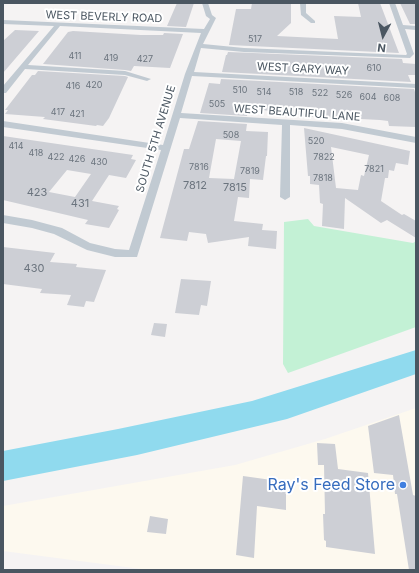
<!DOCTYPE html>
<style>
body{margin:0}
#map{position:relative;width:419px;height:573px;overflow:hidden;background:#f5f3f3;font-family:Inter,sans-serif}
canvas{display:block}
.frame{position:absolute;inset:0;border:4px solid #4a5661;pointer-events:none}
.north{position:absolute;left:363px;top:16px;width:40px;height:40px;-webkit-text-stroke:3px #fff;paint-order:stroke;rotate:187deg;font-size:11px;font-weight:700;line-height:16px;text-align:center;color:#4a5661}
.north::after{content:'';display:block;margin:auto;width:14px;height:18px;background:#4a5661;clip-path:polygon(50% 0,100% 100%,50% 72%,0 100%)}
</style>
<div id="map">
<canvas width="419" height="573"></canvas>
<div class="frame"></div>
<div class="north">N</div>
</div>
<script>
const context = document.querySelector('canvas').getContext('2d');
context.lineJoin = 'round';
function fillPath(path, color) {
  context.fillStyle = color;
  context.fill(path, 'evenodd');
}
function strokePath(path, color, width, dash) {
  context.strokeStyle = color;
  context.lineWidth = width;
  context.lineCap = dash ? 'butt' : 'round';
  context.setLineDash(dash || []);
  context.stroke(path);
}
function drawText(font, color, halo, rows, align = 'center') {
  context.font = font + ' Inter,sans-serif';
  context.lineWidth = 4;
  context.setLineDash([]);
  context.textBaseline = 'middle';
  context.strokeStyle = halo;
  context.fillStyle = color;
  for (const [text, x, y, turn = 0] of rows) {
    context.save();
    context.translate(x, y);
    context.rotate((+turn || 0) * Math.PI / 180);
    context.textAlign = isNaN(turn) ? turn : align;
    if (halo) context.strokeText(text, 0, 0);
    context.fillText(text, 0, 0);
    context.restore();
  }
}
fillPath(new Path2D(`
 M416,408V570H149L3,551V506L235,465L325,439Z`), '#fdf9ef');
fillPath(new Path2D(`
 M308,219L314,226L413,243L416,241V327L288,373L283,364L284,222Z`), '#c3f1d5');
fillPath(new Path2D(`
 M416,350V374L287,419L137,455L3,481V451L118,429L252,401Z`), '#90daee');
fillPath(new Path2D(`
 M177,3H194L186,27L167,26Z
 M252,3H291V23L277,36L338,39L334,16L361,17L358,3H380L399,53L229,45L236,9H251Z
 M400,3H416V24H410Z
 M15,30L39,31L3,73V41Z
 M73,31L141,35H163L164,33L183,34L170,68L134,66L131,71L125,70L43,64L68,32Z
 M228,52L402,59L403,63L416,64V75H408L411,82L222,72L226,55H227Z
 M38,71L125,76L128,77L109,118L103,126L97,125L96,126L43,119L45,117L5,114L8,110H5L32,75H35Z
 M221,79L414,89L416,95V127L389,126L388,121L380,120L303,116V115L286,114L285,112L248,109L247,116L200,113L209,83L220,84Z
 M198,121L247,124L246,131L268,132L267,156H266L263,180L250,179L249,198L238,197L234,221L263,224L262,230L277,231L276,249L248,246L249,237L208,243L206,234L189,232L187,241L160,238L184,149H189ZM216,139L241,141L234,179L209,178Z
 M304,128L410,151L408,165L396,163L394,171L389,170L388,178H385L381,201L402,215L404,214L416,221V238L387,220L381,223L345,198L344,229L322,226L323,204L320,203L319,185L310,184V176H308ZM331,147L369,155L364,176L361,175L358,190L336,188Z
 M3,136L133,155L131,159L136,160L126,178L109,175L92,201L119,206L117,209L119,210L109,228L85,224L88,220L3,200ZM67,170L91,174L75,197L49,192Z
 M3,247L55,253L50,262L77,264L76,267L106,270L94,302L86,301L84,307L67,305L71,295L40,293L42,289L3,284Z
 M181,279L211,281L207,306L201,305L199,315L175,313Z
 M154,323L167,324L165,337L151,335Z
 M399,415L413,495L416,496V570H409L397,494H395L393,475L374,473L368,426Z
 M317,443L335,444L338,469L368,473L375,554L326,547V541L324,540L323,514H325L324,465H318Z
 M243,476L286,482V510L257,506L254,558L236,555Z
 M150,516L168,519L166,534L147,532Z`), '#cdcfd5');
fillPath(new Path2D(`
 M202,3H208L212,15L216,18L203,44L244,48L406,55L407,54L389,3H395L403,25L416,26V30L405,29L414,54L410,58L244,52L201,48L194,72L416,84V88L192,76L181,113L342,123L416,137V143L342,129L290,125V197L285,200L280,197L282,125L180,118L137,257H115L87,250L54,234L32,228L3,223V215L32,220L62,228L90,243L115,249L129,250L161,150L3,127V121L163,145L185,74L201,33L60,26L28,65L125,71L151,79L147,81L125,75L25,69L6,93H3V86L54,26L3,24V20L204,29L210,19L206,16Z
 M300,3H306V13L315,21V23H311L301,15Z`), '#c1cad2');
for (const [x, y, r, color] of [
 [403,485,4,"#3f7fe0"]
]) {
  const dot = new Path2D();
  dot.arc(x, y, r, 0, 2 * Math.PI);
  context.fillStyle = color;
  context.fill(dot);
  strokePath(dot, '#fff', 1.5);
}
drawText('9px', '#6b747e', null, [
 ["517",255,39],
 ["411",75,56],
 ["419",111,58],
 ["427",145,59],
 ["610",374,68],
 ["420",94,85],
 ["416",73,86],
 ["510",240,90],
 ["514",264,92],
 ["518",296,92],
 ["522",320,93],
 ["526",344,95],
 ["604",368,97],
 ["608",392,98],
 ["505",217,104],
 ["417",58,112],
 ["421",77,114],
 ["508",231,135],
 ["520",316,141],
 ["414",16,146],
 ["418",36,153],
 ["422",56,157],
 ["7822",324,157],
 ["426",77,159],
 ["430",99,162],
 ["7816",199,167],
 ["7821",374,169],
 ["7819",250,171],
 ["7818",323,178]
]);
drawText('11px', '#4a5661', '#fff', [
 ["WEST BEVERLY ROAD",104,17,2],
 ["WEST GARY WAY",303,69,3],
 ["WEST BEAUTIFUL LANE",297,113,4],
 ["SOUTH 5TH AVENUE",156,139,-73]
]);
drawText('11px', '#6b747e', null, [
 ["7812",195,186],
 ["7815",235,188],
 ["423",37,193],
 ["431",80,204],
 ["430",34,269]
]);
drawText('16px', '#366cbe', '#fff', [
 ["Ray's Feed Store",395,485]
], 'right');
</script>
